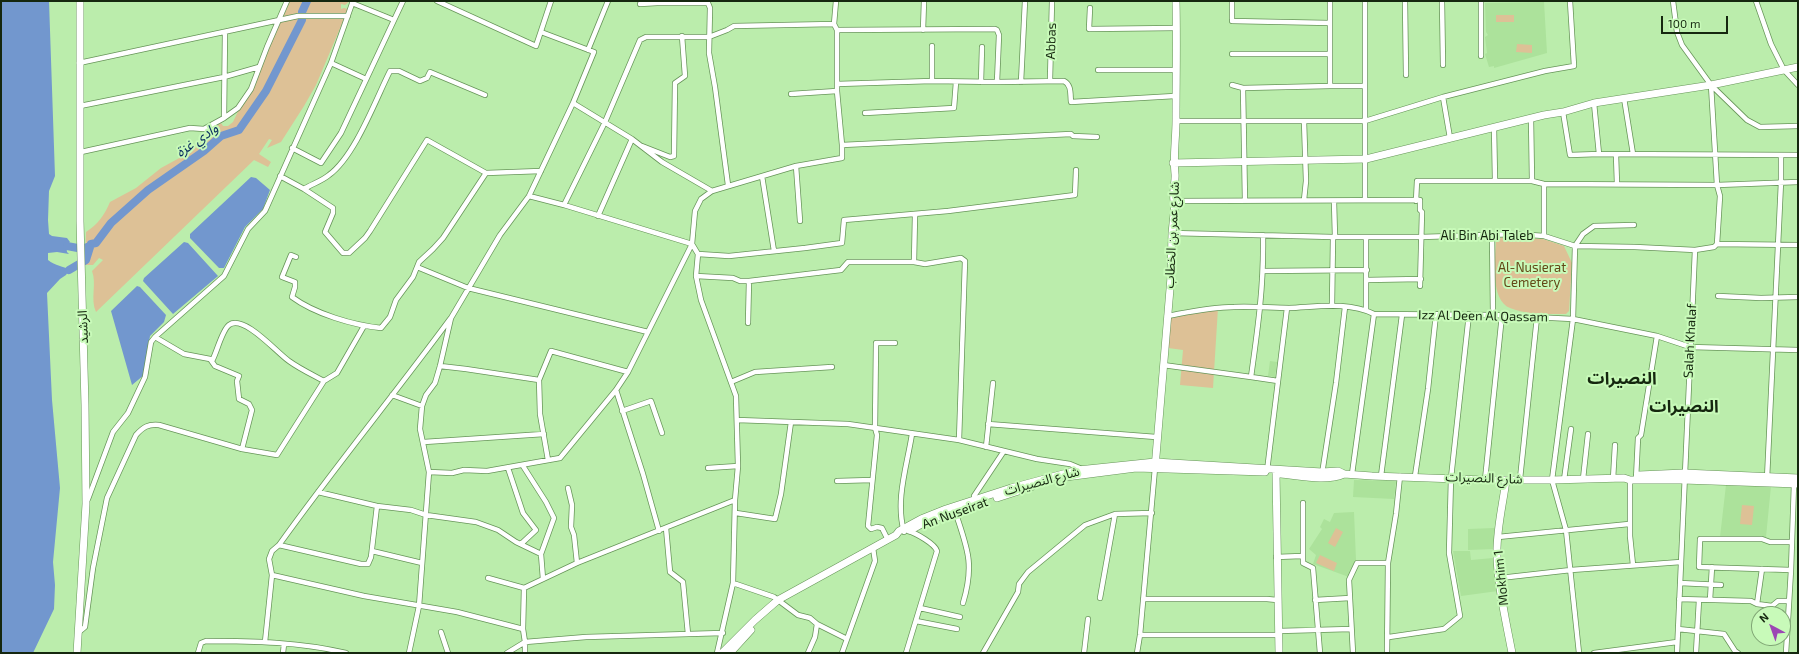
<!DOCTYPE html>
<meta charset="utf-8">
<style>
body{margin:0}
#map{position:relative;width:1799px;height:654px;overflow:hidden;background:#bbedac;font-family:"Exo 2",sans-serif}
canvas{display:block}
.frame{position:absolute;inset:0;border:2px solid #15270f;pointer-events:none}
.north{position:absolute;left:1751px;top:606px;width:40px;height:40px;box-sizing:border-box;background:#c8fab9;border:1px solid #80a675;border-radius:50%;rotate:319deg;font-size:11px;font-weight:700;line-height:16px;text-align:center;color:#15270f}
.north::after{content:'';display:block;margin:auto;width:14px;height:18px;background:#9c46b4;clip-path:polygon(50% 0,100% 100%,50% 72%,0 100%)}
.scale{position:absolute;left:1661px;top:16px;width:67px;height:18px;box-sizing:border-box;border:2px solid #15270f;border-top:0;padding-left:5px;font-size:12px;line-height:14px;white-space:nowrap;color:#15270f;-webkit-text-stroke:3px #c8fab9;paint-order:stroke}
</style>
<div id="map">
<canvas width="1799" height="654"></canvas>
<div class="frame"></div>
<div class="north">N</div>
<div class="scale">100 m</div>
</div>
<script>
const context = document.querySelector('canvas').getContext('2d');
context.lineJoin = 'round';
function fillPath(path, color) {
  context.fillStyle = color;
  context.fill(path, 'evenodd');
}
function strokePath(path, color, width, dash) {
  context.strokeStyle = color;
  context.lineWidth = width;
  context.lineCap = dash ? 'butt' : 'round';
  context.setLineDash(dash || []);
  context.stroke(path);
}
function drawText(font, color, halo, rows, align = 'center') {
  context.font = font + ' "Exo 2","Noto Sans Arabic",sans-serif';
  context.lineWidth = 4;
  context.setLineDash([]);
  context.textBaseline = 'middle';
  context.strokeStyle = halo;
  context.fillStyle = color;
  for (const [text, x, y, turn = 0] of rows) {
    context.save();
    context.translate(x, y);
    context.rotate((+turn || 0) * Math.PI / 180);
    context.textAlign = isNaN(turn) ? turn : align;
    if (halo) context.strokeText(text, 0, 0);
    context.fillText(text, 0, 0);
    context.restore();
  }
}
fillPath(new Path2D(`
 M1544,2L1547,53L1494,68V66L1489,67L1485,54L1487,53L1485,37L1488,35L1486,32L1485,3Z
 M1270,361L1277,362L1275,377L1268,376Z
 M1354,480L1396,481L1394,499L1353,497Z
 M1726,485L1771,486L1766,537H1720Z
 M1354,512L1356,560L1349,577L1313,564L1316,555L1309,549L1322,529L1320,527L1324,519L1330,522L1334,513Z
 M1494,528V549L1468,550V529Z
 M1453,551H1470L1471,560L1493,558L1498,591L1461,596Z`), '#ace29b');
fillPath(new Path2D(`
 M290,1H350L345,5L341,4V9L344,8L348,9L346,14L298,13L283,17Z
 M1496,15H1514V22H1496Z
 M299,18L344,19L316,85L304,106L281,142L267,148L272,140L269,139L259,154L271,162L268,167L254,160L96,312C90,299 97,284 92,271L103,260L99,258L93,265H85L86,232C98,224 104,216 110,202L136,188L161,168L183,156L200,141L206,131L221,123L223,126H228L233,122L280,22Z
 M1517,44L1532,45V53L1516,52Z
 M1502,237L1543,239L1564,246L1572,263L1569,311L1566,314C1548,314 1527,315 1510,308C1490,300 1495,260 1496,242Z
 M1218,308L1213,388L1180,385L1183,350L1168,348L1171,315Z
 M1742,505L1754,506L1752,525L1740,524Z
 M1336,528L1343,532L1335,547L1328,543Z
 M1320,555L1337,563L1334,571L1316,563Z`), '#ddc196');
fillPath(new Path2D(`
 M1,1H49L55,176L49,191L48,220L49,234L52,236L67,238L70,242L66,245L67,252L69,254L57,252L48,253V260C55,266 64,266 69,270L66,275L60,279L47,293L52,400L60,488L53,562L55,585L54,609L33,653H1Z
 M251,177L256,178L270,190L263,209L245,227L224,268H219L190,238V234Z
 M184,242L188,243L218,276L173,314L143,281L144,278Z
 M137,286L140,287L166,315L164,322L150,336L144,375L132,385L111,311Z`), '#7297ce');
strokePath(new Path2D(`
 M91,244L96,243L111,223L148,190L204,151L221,136L239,130L266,91L299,26L302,20V12L307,1
 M67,246L83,249L87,247
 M69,270L86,260L91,244`), '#7297ce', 8);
const street = new Path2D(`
 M437,1L536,46L551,1
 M836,1L834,24L837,30V91L842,145
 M1365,1V200
 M1405,1L1406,75
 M1442,1L1443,65
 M1673,1L1677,32L1682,45L1711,85L1717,185L1720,196L1717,244
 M1756,1L1771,44L1784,70L1798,85
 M352,3L394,20
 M640,4L657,3H708L710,8L709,53L715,87L728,185
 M1090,8L1089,29L1177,28
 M1232,19V1
 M1232,21L1330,23
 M837,30L995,29L997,30L999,35L997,82L932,81L837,84
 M923,30L924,1
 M932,46V81
 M588,50L608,1
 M1232,54H1330
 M1481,56V1
 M79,63L298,16H348
 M331,63L366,79
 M1098,70H1176
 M1050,80L1052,1
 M981,82L982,47
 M997,82L1064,81C1072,85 1070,95 1071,102L1175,96
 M1021,82L1025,1
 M1232,85L1243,88L1330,86V1
 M1711,85L1747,120L1760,127L1798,126
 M1330,86H1364
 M1243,88L1245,201
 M791,94L837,91
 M1443,97L1450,138
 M1624,98L1633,154
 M573,103L632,139L662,162L712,191
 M1594,103L1599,154
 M80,106L224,77L259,67
 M1563,112L1570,155L1599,154L1798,155
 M865,113L954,108L956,82
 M224,118L225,32
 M1531,118L1532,181
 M1176,121H1365L1443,97L1545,71L1574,66L1570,1
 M1304,121L1306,181L1304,200
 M1494,127L1495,180
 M642,146L670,157L674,156L675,83L685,76L682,36
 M292,148L321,163L341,133L403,1
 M81,152L190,128L204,129L224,118L238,108L251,89L267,47L287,1
 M1616,155L1617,184
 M796,166L800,221
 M1076,170L1075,195L948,211L844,220L842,243L805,248L729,256L698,254L692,244L695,211L701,199L712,191L796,166L842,158V145L1071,134L1073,136L1097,137
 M280,176L304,189C312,184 322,181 329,175C355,156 375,101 390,71H399L420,81L427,78L430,72L485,95
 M762,176L774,251
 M304,189L333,208V213L325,232L343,253H349L365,238L370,231L427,140L486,173L541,171
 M1173,201L1420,200V210L1422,212L1420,286
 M1334,201L1335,237
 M1416,201L1417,181H1532L1544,184L1717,185L1798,182
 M564,205L605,122L640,40L646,37H709L727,30L734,26L834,24
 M598,216L632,139
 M1172,233L1333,237H1421L1517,234L1544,236L1575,246L1635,247L1695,250L1714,247L1717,244L1798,245
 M1492,234L1493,315
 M1263,235C1264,285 1258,327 1251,377L1278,381
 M1544,236V184
 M1366,237V310
 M296,257L291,255L282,277L295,282V287L292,297C315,314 353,325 381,328L390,317L396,300L413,277L419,262L433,249L443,238L486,173
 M914,262L925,264L961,258L965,261L959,440
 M417,267L468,288L648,332
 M1264,271L1367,270
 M696,276L733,278L740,281H749L841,270L848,262H914L915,215
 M1366,280L1421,279
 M1718,296L1761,298L1798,297
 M1332,306L1333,237
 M1167,316C1189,312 1211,307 1234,307C1252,306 1271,308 1289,308C1316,307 1348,301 1374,314L1493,315L1573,319L1657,336L1690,347L1798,350
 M748,323L749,281
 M155,337L184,354L210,359L215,366L239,376L237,381L239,399L249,404L252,410L242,449
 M212,361C217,352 222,330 229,325C244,314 277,353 289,361C300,369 313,375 324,381L337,373L364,326
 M1163,365L1251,377
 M440,366L466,369L539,380L551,351L628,372
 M539,380L540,414L548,460
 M731,382L755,372L832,367
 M616,390L643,474L659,531
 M392,395L422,406
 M622,411L651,401L662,433
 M737,420L848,424L959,440L1037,459L1070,464L1082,469
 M988,424L1156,437
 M424,442L544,434
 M986,447L993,383
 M523,466L546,502L554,518L541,554L543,579
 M508,468L523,513L536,530L521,544
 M708,468L738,466
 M1267,471L1287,308
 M429,472L452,473L464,470L487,471L560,458L616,390L628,372L692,244L564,205L529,196
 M1322,474L1336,383L1345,307
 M1352,474L1374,314
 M1381,476L1402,315
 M1415,476L1428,389L1436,314
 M1520,479L1537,317
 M1583,479L1588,434
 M1613,479L1615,445
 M1636,479L1638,438L1641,435L1657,336
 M1767,479L1781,182V155
 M1485,480L1502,315
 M1564,480L1571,429
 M1630,480V536L1633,565
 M837,481L872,480
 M568,488L572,505L571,527L574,535L577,563
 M318,492L377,506L411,510L426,515L476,522L498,530L516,542L541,554
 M88,499L113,432L128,413L145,377L151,342L155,337L224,276L248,229L265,211L331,63L353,1
 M976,503L974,496L1004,451
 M1303,503V563L1313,568L1320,653
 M955,511C967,548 975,563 963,603
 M736,513L775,519L781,494L791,422
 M666,528L670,572L683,582L688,634
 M904,532C895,500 907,466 912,434
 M1498,537L1629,524
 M888,540L882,528L877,527L871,529L868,526L877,435L875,428L876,343H895
 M279,545L361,564H368L371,557L377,506
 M372,551L422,563
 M1276,557L1302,556
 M1791,570L1699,567L1700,539H1762L1770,542H1792
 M272,575L364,596L457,612L523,629
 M488,578L524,588
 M1500,578L1571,570L1681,562
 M733,583L774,597L798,615L810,618L817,624L815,637L808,653
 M1680,583L1721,585
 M1100,598L1115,514
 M1143,599H1267L1277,600
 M1679,599L1751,601L1757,604L1772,606L1778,601H1789
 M1315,600L1350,598
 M1710,600L1712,567
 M1757,604L1762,569
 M920,608L960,617
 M916,621L957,629
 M817,624L847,639
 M1678,629L1724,634L1735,651L1738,653
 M1279,631L1351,629
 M79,632L85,627L93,568L107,498L136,435C143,427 148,424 159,425L242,449L277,455L324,381
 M441,632L448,653
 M1140,635H1279
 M1389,637L1444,629L1460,616L1449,553L1451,478L1469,314
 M265,642L272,575L269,559L272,551L279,545C334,468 394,395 450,319
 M198,653L201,643L206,641C253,641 301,642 346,653
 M283,653L284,644
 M409,653L419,606L429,472L420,429L422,406L426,395L435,383L440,366L451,318L500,235L529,196L573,103L594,52L541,32
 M507,653L525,642L523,629L524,588L577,563L735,500L738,466L736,396L701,300L696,276L698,254
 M525,653V642L586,637L723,633
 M717,653L733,583L735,500
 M842,653L875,561L873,548
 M906,653L937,551C935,544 916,533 908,531
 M983,653L1018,592L1019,584L1028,572L1085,525L1115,514L1152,513
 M1084,653L1088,619
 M1137,653L1140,635L1155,468
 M1353,653L1349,580L1357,563H1388
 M1387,653L1388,563L1396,514L1400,476
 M1579,653L1566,530L1552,480L1573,319L1575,246L1583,234L1594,226L1634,225
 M1594,653L1677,642
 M1677,653L1695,250
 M1696,653L1699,600
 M1786,653L1791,570L1794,484`);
const secondary = new Path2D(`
 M1173,163L1366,159L1544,115L1563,112L1594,103L1711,85L1798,67
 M1155,468L1171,277L1172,233L1175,204C1171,197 1176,182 1175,174C1173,156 1176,139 1176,121C1176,81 1177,41 1176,1
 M1276,473L1279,653
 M1281,474C1301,476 1326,482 1344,474
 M1639,475L1684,473L1798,478
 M1066,477L1136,468L1265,472
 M1506,480C1503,504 1496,531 1497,556C1498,588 1506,621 1512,653
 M997,498L1031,487
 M911,530L927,521L964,508
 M77,653L86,504L85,405L80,221V1
 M722,653L755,620L778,600L896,535L899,531L921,519L946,509L1011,488L1078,470L1155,462L1322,472L1338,471L1344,474L1372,476L1485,480H1552L1624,478L1630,480H1683L1798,484
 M730,653L751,630`);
strokePath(street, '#679559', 6);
strokePath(secondary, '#679559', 8);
strokePath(street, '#fff', 4.5);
strokePath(secondary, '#fff', 7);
drawText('13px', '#15270f', '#c8fab9', [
 ["Abbas",1051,41,-88],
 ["شارع عمر بن الخطاب",1172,235,-87],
 ["Ali Bin Abi Taleb",1487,236],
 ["Izz Al Deen Al Qassam",1483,316,1],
 ["الرشيد",83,327,-92],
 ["Salah Khalaf",1690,341,-87],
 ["شارع النصيرات",1484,478,2],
 ["شارع النصيرات",1042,481,-15],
 ["An Nuseirat",955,513,-20],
 ["Mokhim 1",1501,578,-96]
]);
drawText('13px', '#634817', '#c8fab9', [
 ["Al-Nusierat",1532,268],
 ["Cemetery",1532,283]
]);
drawText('italic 14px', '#072a5d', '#c8fab9', [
 ["وادي غزة",197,140,-35]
]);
drawText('bold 17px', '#15270f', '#c8fab9', [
 ["النصيرات",1622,378],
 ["النصيرات",1684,406]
]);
</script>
